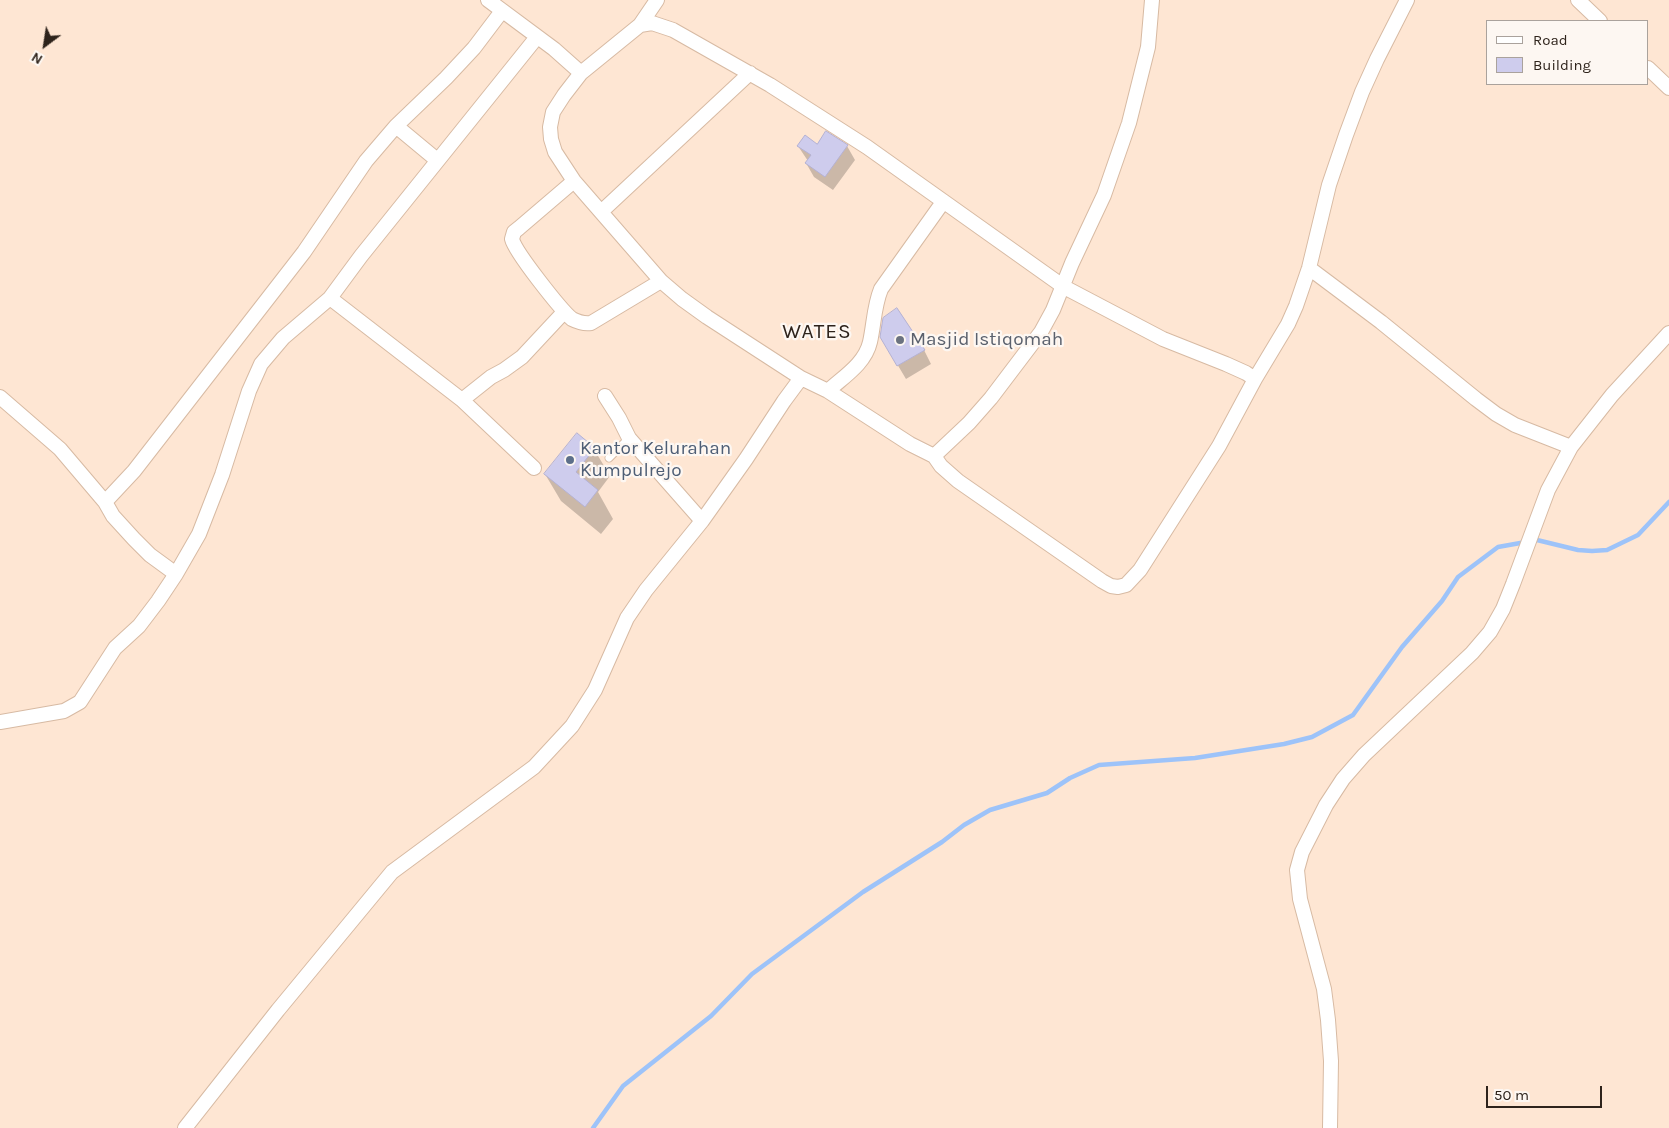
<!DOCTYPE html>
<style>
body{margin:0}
#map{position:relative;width:1669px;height:1128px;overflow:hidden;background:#fee6d3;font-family:Karla,sans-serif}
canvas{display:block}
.legend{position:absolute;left:1486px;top:20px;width:162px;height:65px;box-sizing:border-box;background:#fdf7f2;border:1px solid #aaa29c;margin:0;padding:6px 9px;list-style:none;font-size:15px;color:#2e231b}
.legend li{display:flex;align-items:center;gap:10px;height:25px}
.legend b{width:25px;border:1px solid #aaa29c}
.north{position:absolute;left:20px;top:20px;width:50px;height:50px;-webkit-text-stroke:4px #fdf7f2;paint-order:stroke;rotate:211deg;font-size:14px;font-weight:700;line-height:20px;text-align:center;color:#2e231b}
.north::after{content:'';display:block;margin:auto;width:18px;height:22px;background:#2e231b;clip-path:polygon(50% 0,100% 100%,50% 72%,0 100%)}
.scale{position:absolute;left:1486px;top:1086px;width:116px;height:22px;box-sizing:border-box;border:2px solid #2e231b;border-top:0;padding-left:6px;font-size:15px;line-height:18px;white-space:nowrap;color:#2e231b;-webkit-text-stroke:4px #fdf7f2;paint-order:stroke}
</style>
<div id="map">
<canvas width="1669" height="1128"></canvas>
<ul class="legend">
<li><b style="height:6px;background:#fff"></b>Road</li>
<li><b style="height:14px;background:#cecced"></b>Building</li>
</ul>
<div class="north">N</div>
<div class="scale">50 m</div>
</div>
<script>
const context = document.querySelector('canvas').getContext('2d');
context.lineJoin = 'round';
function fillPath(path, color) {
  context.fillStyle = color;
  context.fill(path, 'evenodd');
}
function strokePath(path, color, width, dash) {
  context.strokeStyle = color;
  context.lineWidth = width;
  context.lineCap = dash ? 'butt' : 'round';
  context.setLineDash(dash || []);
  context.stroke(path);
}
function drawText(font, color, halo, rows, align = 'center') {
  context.font = font + ' Karla,sans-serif';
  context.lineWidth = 4.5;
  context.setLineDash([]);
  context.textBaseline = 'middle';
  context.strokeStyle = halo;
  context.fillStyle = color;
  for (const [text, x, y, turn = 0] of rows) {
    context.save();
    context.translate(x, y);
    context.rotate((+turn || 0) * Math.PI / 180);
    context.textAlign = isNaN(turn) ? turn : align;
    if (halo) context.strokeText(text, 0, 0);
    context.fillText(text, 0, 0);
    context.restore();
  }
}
fillPath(new Path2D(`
 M817,145L847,146L855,160L833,190L814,177L806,163L808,161L798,146Z
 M881,337L924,350L931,364L906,379Z
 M577,435L594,449L610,476L598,492L613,519L601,534L561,501L545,474Z`), '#0003');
strokePath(new Path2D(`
 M593,1128L623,1086L711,1016L752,974L863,892L942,842L964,825L990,810L1047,793L1070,778L1099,765L1195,758L1284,744L1312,737L1353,715L1402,647L1442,601L1458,577L1498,547L1537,540L1578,550L1592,551L1607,550L1638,535L1669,502`), '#9dc3f9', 4.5);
const building = new Path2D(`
 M826,131L848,145L825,177L805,163L811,155L797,146L805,135L817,144Z
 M897,308L925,350L897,366L880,337L883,318Z
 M577,433L595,448L576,472L598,490L585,507L544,474Z`);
fillPath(building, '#cecced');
strokePath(building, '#b4b1d2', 1);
const service = new Path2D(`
 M609,458L629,438`);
const minor = new Path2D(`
 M488,0L554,49L581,73
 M1578,0L1600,21
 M640,25L657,0
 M1648,68L1669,88
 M396,126L437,160
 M574,181L519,228L514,232L512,239C515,252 561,310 572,319C578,322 585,324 591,323L661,281
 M601,212L750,73
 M1309,268L1381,322L1476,399L1496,414L1515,425L1571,447
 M330,298L462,400L534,468
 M801,378L707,317L682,299L661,281L574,181L555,152L551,139L550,127L553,112L564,95L581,73L640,25L652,23L673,30L770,85L867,147L1064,287L1163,339L1226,364L1246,373L1255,379L1219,446L1140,570L1126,585L1118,587L1111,586L1102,581L958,481L941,466L934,456
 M1255,379L1288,324L1296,306L1309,268L1329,185L1346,135L1362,92L1377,59L1407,0
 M828,391C843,377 865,364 870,342C874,324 874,306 881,289L943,202
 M605,396L619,418L629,438L702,521
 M0,397L60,449L105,502L113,516L134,539L150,555L176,574L199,534L222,475L249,391L261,364L283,338L330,298L361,256L537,37
 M462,400L491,377L504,370L522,357L564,312
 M105,502L134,471L304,252L366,161L396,126L446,78L474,48L502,11
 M0,722L64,711L80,702L115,648L139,626L158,601L176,574
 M185,1128L278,1010L392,872L534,767L572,726L595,690L627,618L646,590L702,521L746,459L784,401L801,378L828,391L910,444L934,456L969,423L991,398L1041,332L1053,310L1072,263L1104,195L1129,123L1148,47L1152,0
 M1330,1128L1331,1061L1328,1020L1324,989L1300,899L1297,870L1302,852L1326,805L1343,779L1364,755L1472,653L1490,632L1503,609L1513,584L1548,490L1571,447L1612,395L1669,333`);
strokePath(service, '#d7baa3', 9);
strokePath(minor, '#d7baa3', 16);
strokePath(service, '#fff', 7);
strokePath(minor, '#fff', 14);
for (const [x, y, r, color] of [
 [900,340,5,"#6b7280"],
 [570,460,5,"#5c6f8a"]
]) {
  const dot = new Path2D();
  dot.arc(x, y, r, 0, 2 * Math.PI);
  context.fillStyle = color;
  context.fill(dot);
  strokePath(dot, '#fdf7f2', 2);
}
drawText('19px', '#5b616d', '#fdf7f2', [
 ["Masjid Istiqomah",910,340]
], 'left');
drawText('19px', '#4e5e75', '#fdf7f2', [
 ["Kantor Kelurahan",580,449],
 ["Kumpulrejo",580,471]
], 'left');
context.letterSpacing = '1px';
drawText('21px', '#2e231b', '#fdf7f2', [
 ["WATES",817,332]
]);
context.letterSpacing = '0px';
</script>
